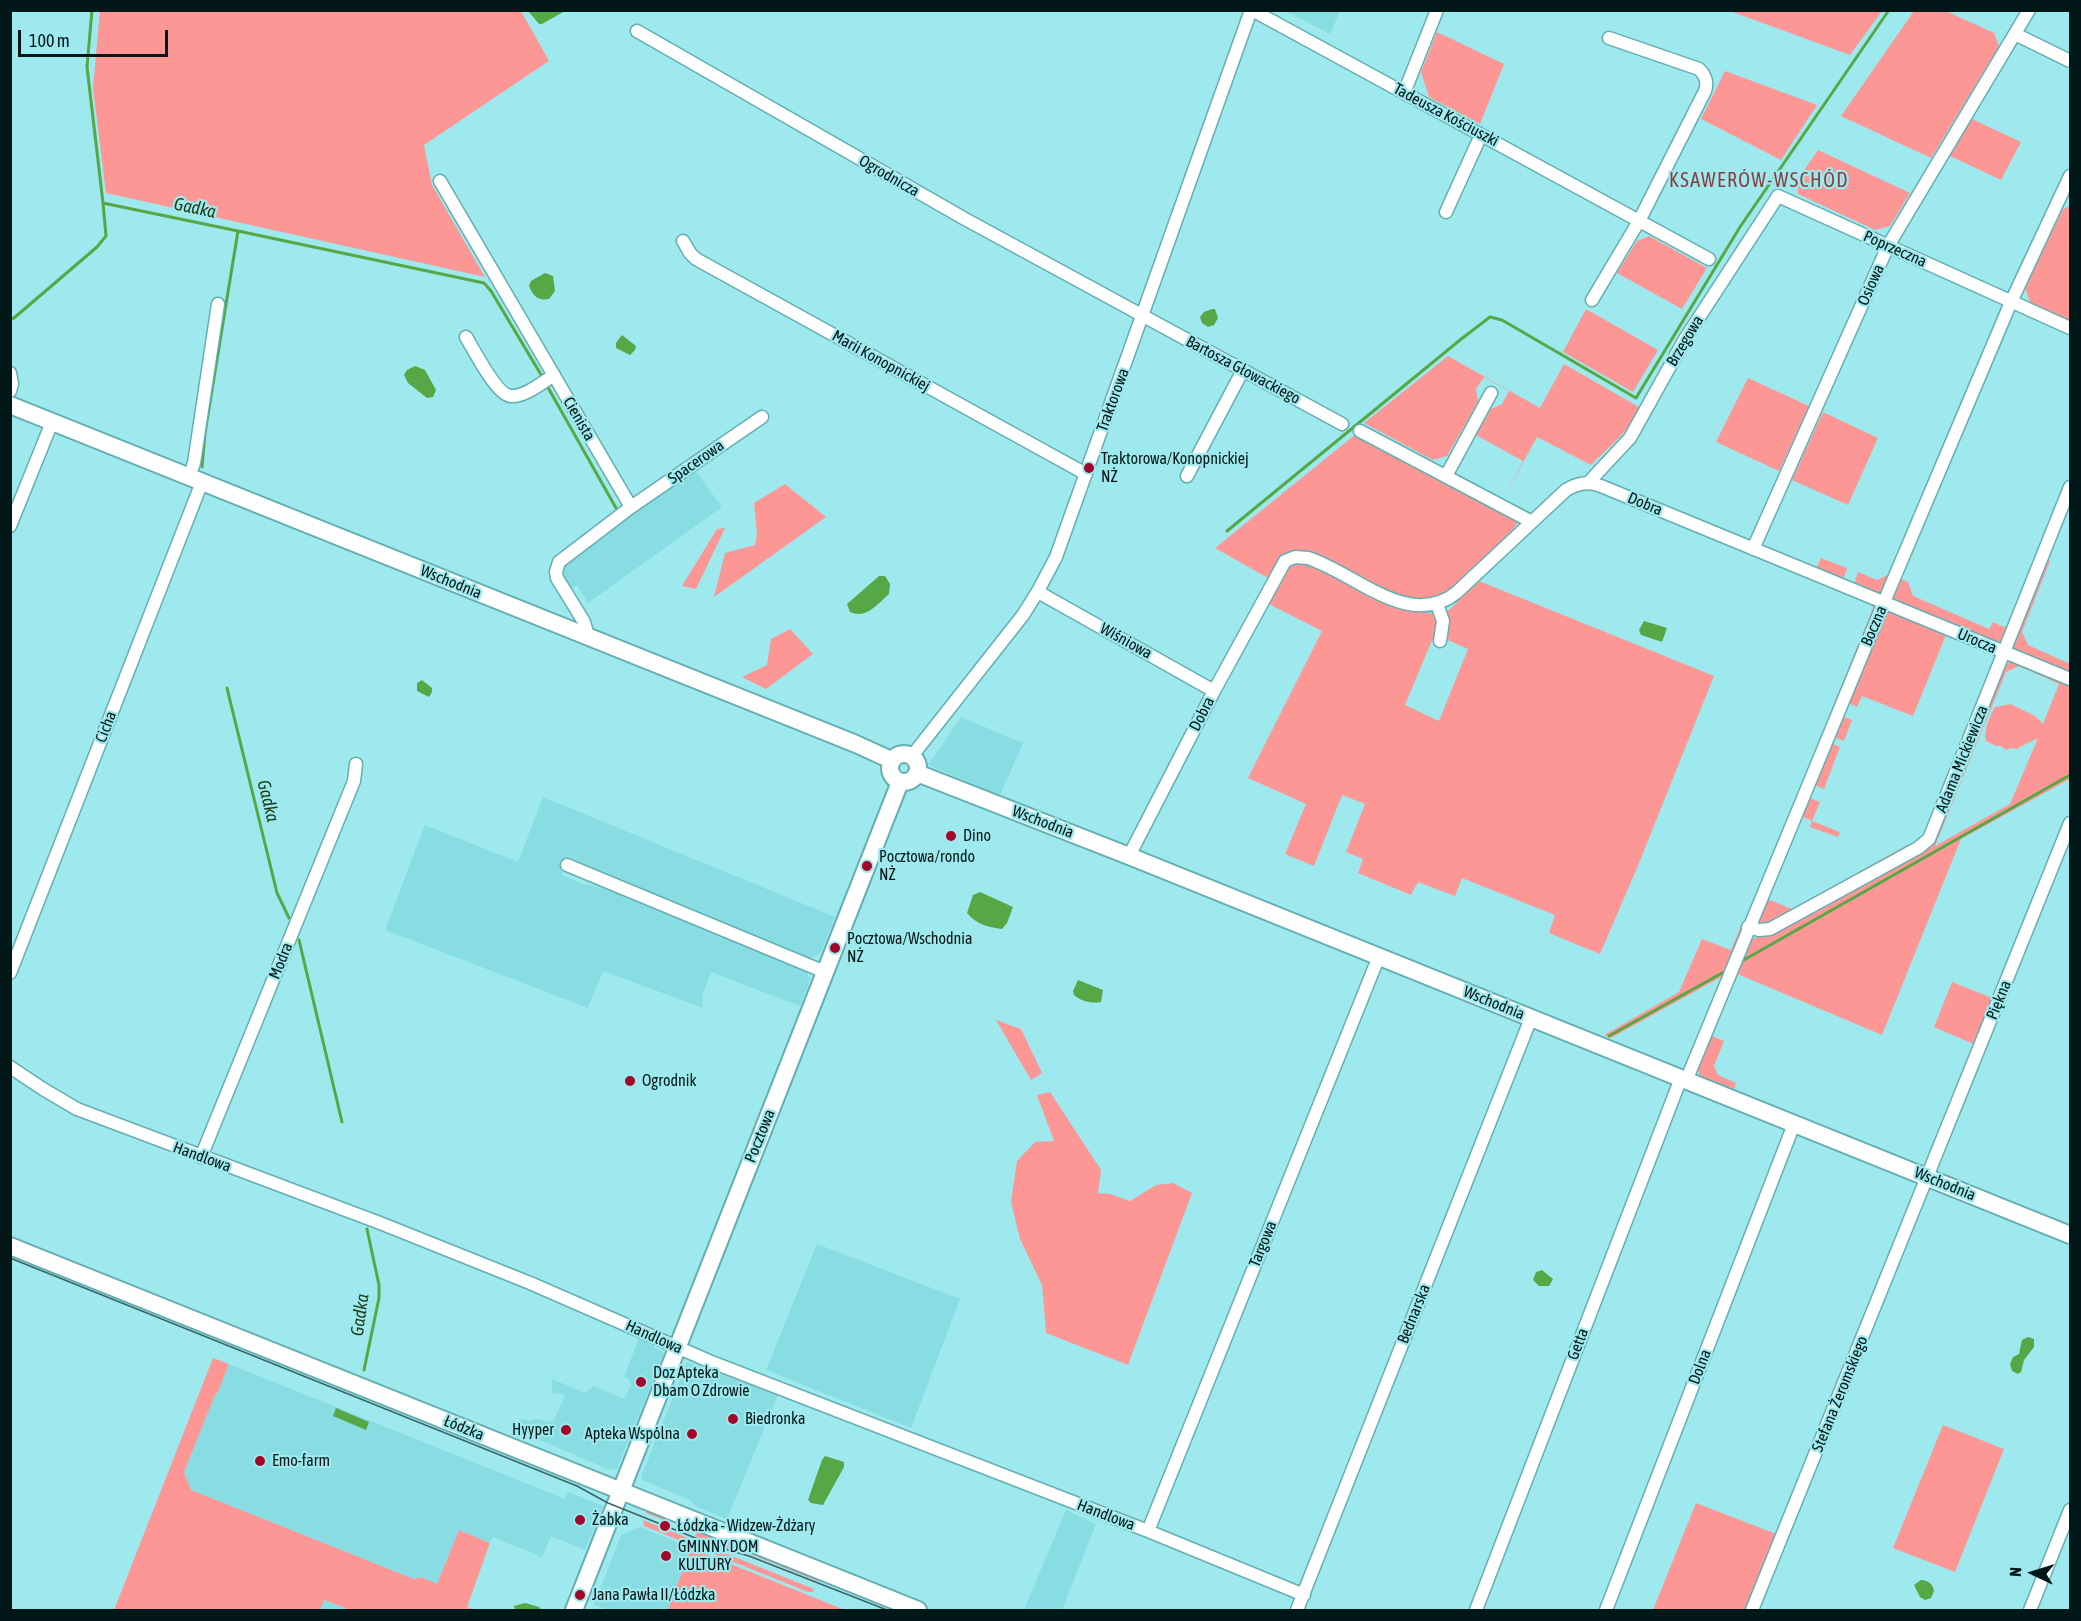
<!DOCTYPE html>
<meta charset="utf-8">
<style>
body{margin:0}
#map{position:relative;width:2081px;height:1621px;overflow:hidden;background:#9ee9ed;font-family:"Asap Condensed",sans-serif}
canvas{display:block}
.frame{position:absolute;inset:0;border:12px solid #011718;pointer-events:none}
.north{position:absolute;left:2003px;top:1543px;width:60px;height:60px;-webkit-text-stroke:4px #9ee9ed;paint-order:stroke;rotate:274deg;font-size:16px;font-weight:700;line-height:24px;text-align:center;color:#011718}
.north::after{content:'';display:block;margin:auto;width:21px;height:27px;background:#011718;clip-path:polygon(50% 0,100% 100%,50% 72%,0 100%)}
.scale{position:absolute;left:18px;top:30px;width:150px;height:27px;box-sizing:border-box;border:3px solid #011718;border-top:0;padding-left:8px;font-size:18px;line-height:21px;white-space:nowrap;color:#011718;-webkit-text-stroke:4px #9ee9ed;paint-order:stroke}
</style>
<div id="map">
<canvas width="2081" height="1621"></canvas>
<div class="frame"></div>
<div class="north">N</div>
<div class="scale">100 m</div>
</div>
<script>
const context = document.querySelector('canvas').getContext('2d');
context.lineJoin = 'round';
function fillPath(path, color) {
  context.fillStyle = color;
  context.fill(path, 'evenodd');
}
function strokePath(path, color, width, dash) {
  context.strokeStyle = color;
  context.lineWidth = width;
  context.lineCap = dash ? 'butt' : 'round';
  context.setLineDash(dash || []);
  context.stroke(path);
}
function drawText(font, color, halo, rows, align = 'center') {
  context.font = font + ' "Asap Condensed",sans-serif';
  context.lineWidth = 4.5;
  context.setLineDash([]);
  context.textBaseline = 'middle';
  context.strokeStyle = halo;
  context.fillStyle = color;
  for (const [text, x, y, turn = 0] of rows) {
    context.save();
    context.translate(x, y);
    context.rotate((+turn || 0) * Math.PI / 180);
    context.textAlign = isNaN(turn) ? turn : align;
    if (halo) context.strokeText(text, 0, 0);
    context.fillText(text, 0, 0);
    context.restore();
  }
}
fillPath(new Path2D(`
 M1286,11H1340L1330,34Z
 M694,469L722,507L588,603L577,585L570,590L560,574L563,565Z
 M961,717L1023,743L1000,795L928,765Z
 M543,797L835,917L820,954L809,959L731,928L570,857L562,875L580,883L613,891L805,968L810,980L800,1006L711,972L702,996L703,1008L603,971L588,1008L385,930L425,825L518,862Z
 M817,1244L960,1299L911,1428L766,1370Z
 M639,1338L664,1353L617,1469L610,1470L519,1431L521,1420L524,1419L528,1421L538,1419L553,1422L565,1395L552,1393V1379L585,1393L594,1386L622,1398L626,1397L631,1384L629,1379L624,1377Z
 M687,1362L778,1395L727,1519L697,1507L690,1500L642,1480L641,1477Z
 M229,1364L565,1499L568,1492L603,1506L585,1550L551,1536L542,1557L493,1537L490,1543L459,1530L437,1584L421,1577L414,1579L191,1490L184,1472L215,1395L218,1392Z
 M1066,1510L1096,1524L1062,1610H1024Z
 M640,1527L691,1548L668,1610H609L594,1605L621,1535Z
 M323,1600L350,1610H320Z`), '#87dde2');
fillPath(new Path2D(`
 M100,10L521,11L549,61L424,145L432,185L485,277L106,193L93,88Z
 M1730,11H1882L1850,55Z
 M1914,11H1946L1994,33L1999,46L1931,158L1841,116Z
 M1437,32L1504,64L1480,124L1429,97L1421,72Z
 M1725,71L1817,105L1781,160L1701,119Z
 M1972,119L2021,142L2001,180L1950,156Z
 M1818,150L1910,193L1890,226L1875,230L1798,194V179Z
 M2070,206V322L2031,305L2025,288L2063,209Z
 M1649,236L1707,268L1682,309L1617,273L1637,241Z
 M1586,309L1658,350L1633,392L1563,352Z
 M1448,356L1540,408L1564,364L1639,407C1631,430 1607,449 1591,465L1537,437L1504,497L1523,461L1476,435L1491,409L1502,404L1509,391L1484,377L1476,389L1478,402L1447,456L1433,460L1364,423Z
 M1748,378L1809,406L1779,471L1716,442Z
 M1823,412L1878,438L1848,505L1792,480Z
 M1356,434L1517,519V523L1514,528L1459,585L1442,598L1412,601L1389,592L1320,557L1285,556L1278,561L1268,578L1215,548Z
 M785,484L826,517L714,597L725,553L755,545L757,534L754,503Z
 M725,528L696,589L682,586L717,529Z
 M1821,558L1847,568L1843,580L1816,569Z
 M2047,560L2050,561L2022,632L2028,645L2070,664V676L2014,650L2013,648Z
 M1303,562L1313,564L1402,609L1436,614L1438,626L1405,705L1439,721L1468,649L1448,640L1447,612L1479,581L1714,676L1637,868L1600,954L1549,933L1555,915L1462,878L1455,896L1418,882L1411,895L1358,873L1363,859L1346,852L1365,804L1342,795L1314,866L1285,854L1306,804L1248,778L1322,631L1265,602L1288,567Z
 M1858,572L1877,580L1890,574L1884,592L1877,594L1854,584Z
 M1808,575L1877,605L1835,706H1833L1873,608L1871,603L1807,578Z
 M1899,578L1908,582L1913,596L1989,629L1993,622L2004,627L2008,626L2021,595L2001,644L1893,601L1891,598Z
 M1891,609L1952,635L1951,637L1946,635L1913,716L1862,696L1857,707L1846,702L1886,610Z
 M790,629L813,654L766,689L742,677L767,665L771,639Z
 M2012,661L2070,683V779L1961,839L1882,1035L1735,973L1747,941L1772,932L1931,846L2005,665ZM2019,666L2059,684L2043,724L2035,716L2011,704L1995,707C1990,716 1983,731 1986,741L1996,746H2001L2006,750L2010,748L2016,749L2038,738L2010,804L1935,846L2006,672Z
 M1840,715L1852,720L1844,741L1832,736Z
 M1829,742L1840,747L1824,789L1812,784Z
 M1807,797L1820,802L1812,821L1840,832L1838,837L1810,827L1812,821L1799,815Z
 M1909,844L1911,846L1768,924L1760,925L1758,923L1765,898L1792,909Z
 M1740,928L1743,930L1685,1069L1723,976L1611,1038L1604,1035L1679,992L1702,939L1731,950Z
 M1952,982L1995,999L1976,1045L1934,1027Z
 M996,1020L1021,1029L1042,1073L1031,1080Z
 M1710,1035L1724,1041L1714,1066L1718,1075L1736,1083L1734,1090L1699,1076V1072L1696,1071Z
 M1050,1092L1101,1170L1098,1193L1110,1194L1130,1201L1156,1185L1173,1183L1192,1193L1128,1365L1046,1333L1042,1285L1020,1239L1011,1202L1017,1161L1035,1142L1054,1141L1037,1095Z
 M213,1358L229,1364L218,1392L215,1395L184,1472L191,1490L414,1579L421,1577L437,1584L459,1530L490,1543L467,1607L475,1610H350L324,1600L320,1610H114Z
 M1943,1425L2004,1449L1955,1572L1893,1548Z
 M1696,1503L1776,1534L1745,1610H1653Z
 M648,1509L818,1578L817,1581L750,1554L717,1545L695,1536L696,1533L676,1525V1523L668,1519L666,1521L646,1513Z
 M643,1520L814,1589L813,1592H808L644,1526Z
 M691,1548L845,1610H668Z`), '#fd9796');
fillPath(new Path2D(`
 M528,11H565L542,24H539Z
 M545,273L553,276L555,291L549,299C538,301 533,296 529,286L531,281Z
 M1212,309H1215L1218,318L1214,325L1208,327L1202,323L1200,317L1204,312Z
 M622,335L636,346L635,350L630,355L616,348V343Z
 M415,366L425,370L436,390L433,397L427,398L408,383L404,375L407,370Z
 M879,576H885L890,584L889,594C876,605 867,619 850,612L847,604Z
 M1644,621L1667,628L1662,642L1641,635L1639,630Z
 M422,680L432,688V692L429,697L417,691V683Z
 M980,892L1013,907L1007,923L1002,929C988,927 977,925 967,913L973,895Z
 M1078,980L1103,990L1101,1002C1091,1004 1081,1001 1074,995L1073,991Z
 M1542,1270L1553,1279L1549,1286H1539L1533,1280L1536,1272Z
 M2028,1337L2034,1339V1347L2024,1360L2021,1372L2018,1374L2012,1371L2010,1364L2013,1357L2019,1354L2022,1340Z
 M336,1408L369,1422L366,1430L333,1416Z
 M825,1456L844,1462V1467L823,1505L811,1503L808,1500L822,1460Z
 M1921,1580C1928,1580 1933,1584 1934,1591L1931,1598L1925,1600L1920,1597L1914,1585Z
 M525,1603L539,1607L542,1610H515L514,1606Z`), '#56a746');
strokePath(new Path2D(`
 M92,10L87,67L103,203L238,231L205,433L202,467
 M238,231L484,283L491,291L543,378
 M10,319L14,318L97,247L106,236L103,203
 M546,384L616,508
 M1227,531L1460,340L1490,317L1502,320L1636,398L1740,227L1889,10
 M227,688L277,893L289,918
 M299,940L342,1122
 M1742,961L2070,775
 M1609,1036L1722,973
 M364,1370L379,1298V1285L367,1229`), '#56a746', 3);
const street = new Path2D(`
 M1252,10L1709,259
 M637,31L965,219L1342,424
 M2015,34L2070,61
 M1404,93L1437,10
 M440,181L631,507
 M1446,212L1481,135
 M683,241L690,253L696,259L1086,474
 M1592,300L1639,221L1705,91C1708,82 1706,76 1699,69L1609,38
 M466,337C474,350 497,396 511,396C525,397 543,382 554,375
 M10,373L12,384L10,391
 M1360,431L1532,522
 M1187,476L1243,370
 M1446,476L1491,393
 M189,477L194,463L218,304
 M1588,483L1630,438L1685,339L1778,196L2070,328
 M10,526L52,422
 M1753,549L1888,246L2029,10
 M1038,592L1214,691
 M1437,604L1443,621L1440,641
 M588,636L584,622L557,578L556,572L559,562L631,507L762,417
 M912,756L1023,615L1038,591L1056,557L1251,10
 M1129,856L1214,691L1285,561L1295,557L1308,558C1355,573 1409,630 1456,593L1566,490C1578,483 1588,481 1601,486L2070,679
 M567,865L825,972
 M1748,927L1759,930L1770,929L1918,848L1929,839L2070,487
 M10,973L202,482
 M10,1067L43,1089L77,1109L380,1223L530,1283L709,1361L1148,1531L1304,1595
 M1686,1081L1884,602L2011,302L2070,176
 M201,1157L354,781L356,764
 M1148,1531L1379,956
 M1297,1610L1531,1018
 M1476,1610L1681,1078
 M1606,1610L1794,1124
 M1752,1610L2070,823
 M2030,1610L2070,1510`);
const secondary = new Path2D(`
 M10,405L856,744L891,760
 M890 768a14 14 0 1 1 28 0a14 14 0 1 1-28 0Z
 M917,773L1129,856L2070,1235
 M10,1246L918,1610
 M574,1610L900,782`);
strokePath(street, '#64aeb2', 15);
strokePath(secondary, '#64aeb2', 20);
strokePath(street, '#fff', 12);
strokePath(secondary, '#fff', 16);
strokePath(new Path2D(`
 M10,1258L577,1486L608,1503L718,1547L749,1556L887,1610`), '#3b6466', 1.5);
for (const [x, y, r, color] of [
 [1089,468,6,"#a30628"],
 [951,836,6,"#a30628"],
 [867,866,6,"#a30628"],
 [835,948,6,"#a30628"],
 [630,1081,6,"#a30628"],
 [641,1382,6,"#a30628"],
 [733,1419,6,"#a30628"],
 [566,1430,6,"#a30628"],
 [692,1434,6,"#a30628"],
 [260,1461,6,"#a30628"],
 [580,1520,6,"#a30628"],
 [665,1526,6,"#a30628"],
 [666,1556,6,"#a30628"],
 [580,1595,6,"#a30628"]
]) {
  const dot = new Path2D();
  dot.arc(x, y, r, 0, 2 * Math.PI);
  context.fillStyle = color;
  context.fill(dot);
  strokePath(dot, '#9ee9ed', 2);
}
drawText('16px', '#011718', '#9ee9ed', [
 ["Tadeusza Kościuszki",1446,115,28],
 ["Ogrodnicza",889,176,30],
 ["Poprzeczna",1895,249,24],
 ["Osiowa",1871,285,-66],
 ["Brzegowa",1685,341,-59],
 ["Marii Konopnickiej",881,361,29],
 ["Bartosza Głowackiego",1243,370,28],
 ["Traktorowa",1113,400,-70],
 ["Cienista",579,419,60],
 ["Spacerowa",696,462,-35],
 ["Dobra",1645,504,23],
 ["Wschodnia",451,582,22],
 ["Boczna",1874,626,-67],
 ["Wiśniowa",1126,641,29],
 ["Urocza",1977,641,23],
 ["Dobra",1202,714,-63],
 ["Cicha",106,727,-69],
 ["Adama Mickiewicza",1962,759,-68],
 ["Wschodnia",1043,822,21],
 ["Modra",281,961,-68],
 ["Piękna",1999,1000,-68],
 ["Wschodnia",1494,1003,22],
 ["Pocztowa",760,1136,-68],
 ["Handlowa",202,1157,20],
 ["Wschodnia",1945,1184,22],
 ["Targowa",1263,1244,-68],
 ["Bednarska",1414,1314,-68],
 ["Handlowa",654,1337,24],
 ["Getta",1578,1344,-69],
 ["Dolna",1700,1367,-69],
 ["Stefana Żeromskiego",1840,1394,-68],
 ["Łódzka",464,1428,22],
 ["Handlowa",1106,1515,21]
]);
drawText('16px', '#011718', '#9ee9ed', [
 ["Traktorowa/Konopnickiej",1101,459],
 ["NŻ",1101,477],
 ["Dino",963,836],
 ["Pocztowa/rondo",879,857],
 ["NŻ",879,875],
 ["Pocztowa/Wschodnia",847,939],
 ["NŻ",847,957],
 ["Ogrodnik",642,1081],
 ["Doz Apteka",653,1373],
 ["Dbam O Zdrowie",653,1391],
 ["Biedronka",745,1419],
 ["Hyyper",554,1430,"right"],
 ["Apteka Wspólna",680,1434,"right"],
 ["Emo-farm",272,1461],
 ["Żabka",592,1520],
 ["Łódzka - Widzew-Żdżary",677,1526],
 ["GMINNY DOM",678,1547],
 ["KULTURY",678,1565],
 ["Jana Pawła II/Łódzka",592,1595]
], 'left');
drawText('italic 18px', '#1c3c15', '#9ee9ed', [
 ["Gadka",195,208,12],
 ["Gadka",268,801,76],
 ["Gadka",360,1315,-82]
]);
context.letterSpacing = '1.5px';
drawText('20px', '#873e3f', '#9ee9ed', [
 ["KSAWERÓW-WSCHÓD",1759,181]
]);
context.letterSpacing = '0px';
</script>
